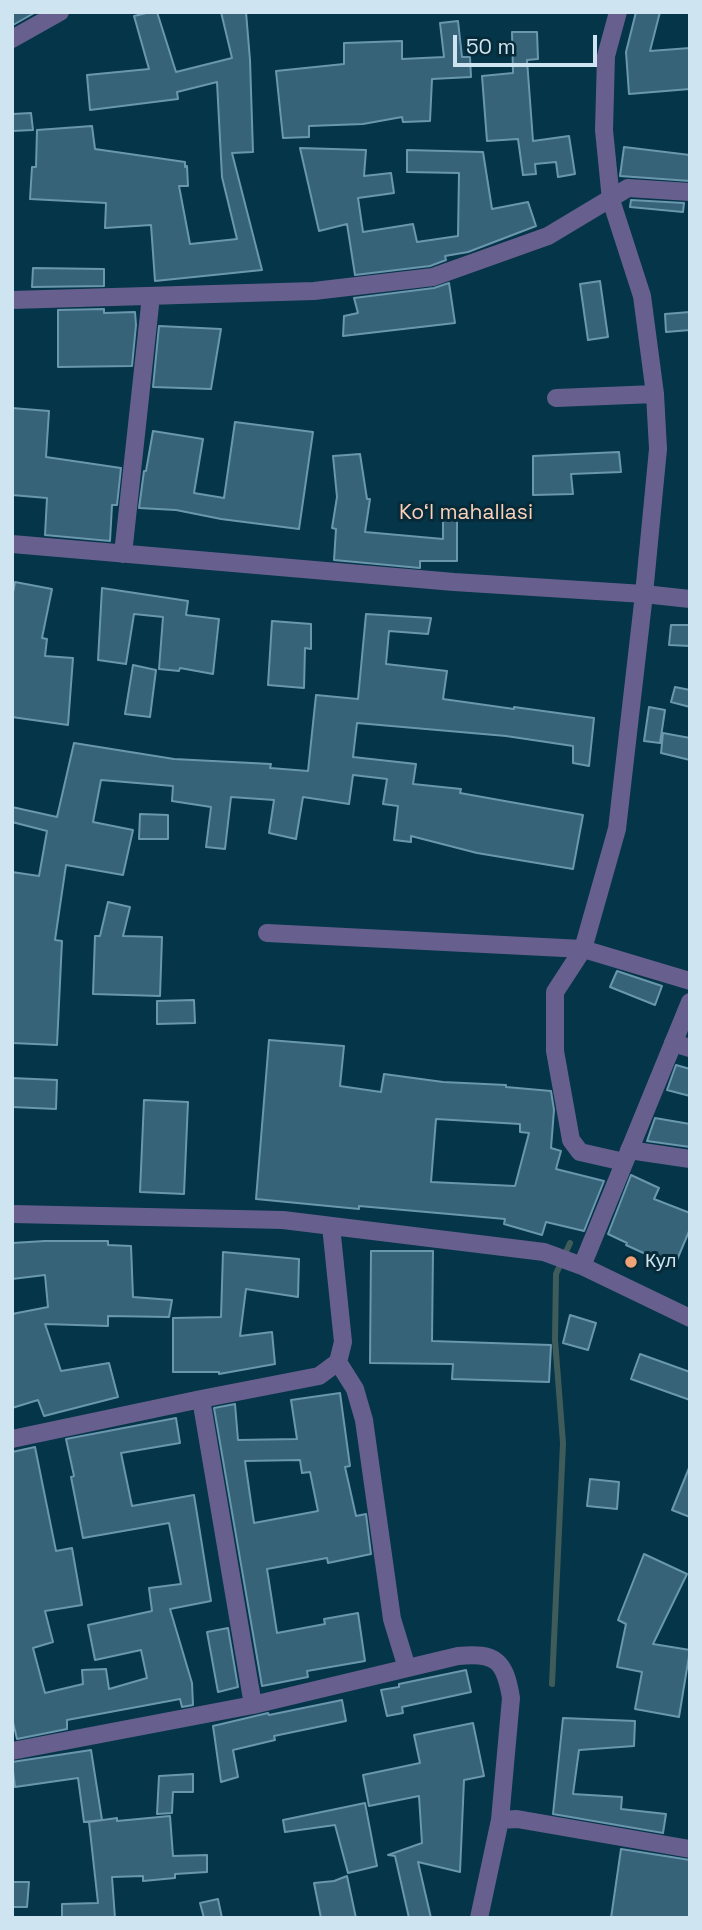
<!DOCTYPE html>
<meta charset="utf-8">
<style>
body{margin:0}
#map{position:relative;width:702px;height:1930px;overflow:hidden;background:#043548;font-family:"Space Grotesk",sans-serif}
canvas{display:block}
.frame{position:absolute;inset:0;border:14px solid #cee5f1;pointer-events:none}
.scale{position:absolute;left:453px;top:35px;width:144px;height:32px;box-sizing:border-box;border:4px solid #cee5f1;border-top:0;padding-left:9px;font-size:21px;line-height:24px;white-space:nowrap;color:#cee5f1;-webkit-text-stroke:5px #072a39;paint-order:stroke}
</style>
<div id="map">
<canvas width="702" height="1930"></canvas>
<div class="frame"></div>
<div class="scale">50 m</div>
</div>
<script>
const context = document.querySelector('canvas').getContext('2d');
context.lineJoin = 'round';
function strokePath(path, color, width, dash) {
  context.strokeStyle = color;
  context.lineWidth = width;
  context.lineCap = dash ? 'butt' : 'round';
  context.setLineDash(dash || []);
  context.stroke(path);
}
function fillPath(path, color) {
  context.fillStyle = color;
  context.fill(path, 'evenodd');
}
function drawText(font, color, halo, rows, align = 'center') {
  context.font = font + ' "Space Grotesk",sans-serif';
  context.lineWidth = 6;
  context.setLineDash([]);
  context.textBaseline = 'middle';
  context.strokeStyle = halo;
  context.fillStyle = color;
  for (const [text, x, y, turn = 0] of rows) {
    context.save();
    context.translate(x, y);
    context.rotate((+turn || 0) * Math.PI / 180);
    context.textAlign = isNaN(turn) ? turn : align;
    if (halo) context.strokeText(text, 0, 0);
    context.fillText(text, 0, 0);
    context.restore();
  }
}
strokePath(new Path2D(`
 M552,1684L563,1443L555,1340L556,1274L570,1243`), '#405c5a', 6);
const building = new Path2D(`
 M12,12H36L13,25Z
 M151,12H157L176,72L232,58L221,12H246L250,60L253,152L232,153L262,270L155,281L151,225L105,228L106,203L30,199L32,167H36L37,130L92,126L95,149L185,162V167L187,166L188,186H179L190,244L237,239L222,177L217,82L177,92L178,99L90,110L87,75L149,69L134,16Z
 M636,12H660L650,51L690,48V89L629,94L626,52Z
 M458,21L462,57H470L471,77L432,79L430,121L403,122L402,117L363,124L309,126V137L283,138L276,71L344,64V43L402,41V59L444,57L440,23Z
 M512,32H537L538,59L527,60L533,141L569,136L575,174L558,177L556,162L535,164L536,174L523,175L518,139L487,141L482,76L513,73Z
 M31,113L33,130L12,131V114Z
 M624,147L690,155V181L620,176Z
 M300,148L366,150L364,176L391,173L394,193L358,198L363,232L413,224L417,242L458,236L459,173L407,172V150L483,152L492,209L528,202L536,226L468,252L445,256L446,260L430,266L355,275L347,224L319,231Z
 M631,200L684,203L683,212L630,207Z
 M33,268L104,269V286L32,287Z
 M600,281L608,337L588,340L580,284Z
 M449,283L455,323L343,336L344,316L358,313L354,298L434,288Z
 M104,309V313L135,312L136,325L132,366L58,367V310Z
 M690,312V330L666,332L665,314Z
 M159,326L221,329L211,389L153,387Z
 M12,408L49,411L46,457L121,468L117,505H112L110,541L45,535L47,498L12,495Z
 M235,422L313,432L299,529L221,519L176,510L139,508L144,471H146L153,431L203,439L194,493L224,498Z
 M619,452L621,472L571,474L573,494L533,495V456Z
 M360,454L367,499H370L365,532L443,539V513H457V561H420V568L334,560L336,529L332,528L337,497L333,456Z
 M15,582L52,589L42,638L47,639L45,656L73,658L68,725L12,717V598Z
 M102,588L188,601L186,615L219,619L213,674L180,668L179,671L159,669L163,617L134,614L126,664L98,660Z
 M366,614L431,618L428,634L389,631L386,664L447,671L443,699L514,709V707L594,718L589,766L573,763V746L506,736L357,723L353,757L416,764L413,784L461,789L460,793L583,815L573,869L477,853L411,836V842L394,840L398,806L383,804L387,779L353,775L349,804L303,797L296,839L269,833L274,800L231,797L225,849L206,847L211,807L172,801L173,786L101,780L93,822L133,830L123,875L66,865L55,940L62,941L57,1045L12,1043V872L39,876L47,831L12,822V807L57,817L74,743L174,759L271,764L270,768L308,771L316,695L358,699Z
 M272,621L311,624V649L305,648L304,688L268,685Z
 M671,625H690V646L669,645Z
 M133,665L156,670L150,717L125,714Z
 M675,687L690,690V707L671,702Z
 M649,707L665,710L660,743L644,741Z
 M663,733L690,738V760L661,753Z
 M140,814L168,815V839H139Z
 M108,902L130,907L123,936L162,937L160,996L93,994L95,936H100Z
 M617,971L662,986L655,1005L610,987Z
 M194,1000L195,1023L157,1024V1001Z
 M269,1040L344,1046L340,1086L381,1092L384,1074L443,1082L506,1085V1087L551,1091L554,1110L551,1148L561,1151L556,1169L604,1181L584,1231L546,1222L542,1235L504,1224L505,1219L359,1206V1209L256,1199ZM436,1119L520,1124V1132L529,1133L515,1186L431,1182Z
 M676,1065L690,1069V1096L667,1090Z
 M12,1078L57,1080L56,1109L12,1107Z
 M144,1100L188,1102L184,1194L140,1192Z
 M655,1118L690,1124V1147L647,1141Z
 M631,1175L659,1188L654,1199L690,1213V1229L674,1267L626,1245L627,1243L608,1234Z
 M45,1241H108V1245L131,1246L133,1297L172,1300L169,1317L108,1316V1326L45,1324L61,1371L109,1363L118,1397L44,1416L38,1400L12,1408V1314L48,1307L45,1275L12,1279V1243Z
 M371,1251H433L432,1341L551,1345L549,1382L452,1379L453,1364L370,1363Z
 M223,1252L299,1259L298,1297L246,1289L240,1336L272,1332L275,1364L219,1374V1372H173V1318L221,1317Z
 M570,1315L596,1323L588,1350L563,1343Z
 M640,1354L690,1372V1400L631,1379Z
 M340,1393L350,1466L345,1467L356,1516L366,1514L371,1554L328,1563L327,1558L267,1569L277,1633L325,1624L324,1619L358,1613L365,1661L307,1671L308,1677L262,1686L214,1408L235,1404L238,1440L297,1439L291,1400ZM300,1460L302,1473L310,1472L318,1511L254,1523L245,1461Z
 M176,1418L180,1443L121,1453L132,1506L194,1495L211,1601L170,1609L192,1683L193,1705L182,1707L180,1699L67,1720V1729L17,1739L12,1718V1452L35,1447L56,1551L72,1548L82,1605L45,1611L53,1642L33,1648L45,1693L83,1684L82,1670L106,1669L109,1689L147,1678L141,1650L95,1660L88,1625L152,1611L149,1588L181,1584L169,1523L83,1538L71,1477L74,1476L66,1439Z
 M689,1468H690V1517L672,1510Z
 M590,1479L619,1482L617,1509L587,1506Z
 M644,1554L687,1574L653,1644L690,1650L679,1717L635,1709L642,1672L617,1667L626,1624L618,1620Z
 M228,1628L238,1687L218,1692L207,1632Z
 M466,1670L471,1692L402,1707L403,1713L387,1716L381,1690L399,1687V1684Z
 M342,1700L346,1721L274,1736L275,1740L233,1750L238,1777L221,1782L213,1726L268,1713L269,1715Z
 M563,1718L635,1721L634,1746L579,1750L573,1794L622,1797L621,1809L666,1814L663,1833L553,1814Z
 M473,1723L484,1776L464,1780L460,1872L418,1862L431,1918H409L395,1856L388,1855L422,1843L419,1796L369,1806L363,1775L420,1763L414,1735Z
 M91,1750L102,1820L84,1822L78,1778L15,1787L12,1762Z
 M193,1774V1792H173L172,1813L157,1814L159,1776Z
 M365,1803L377,1866L348,1873L335,1825L285,1832L283,1820Z
 M170,1816L173,1856L207,1855V1872L175,1874V1878L143,1881V1876L112,1877L115,1918H62V1904L98,1903L89,1822L117,1818V1821Z
 M621,1849L690,1860V1918H611Z
 M347,1876L356,1918H321L314,1883L334,1881Z
 M12,1882H29L27,1907H12Z
 M218,1899L222,1918H204L200,1903Z`);
fillPath(building, '#376378');
strokePath(building, '#6b97ae', 2);
strokePath(new Path2D(`
 M618,12L606,56L604,130L611,200L642,296L655,394L658,449L644,594L690,599
 M12,39L60,12
 M12,300L314,291L433,277L548,236L628,188L690,192
 M556,398L655,394
 M12,544L454,582L644,594L617,829L583,949L690,981
 M123,554L151,296
 M267,933L583,949L555,992V1051L571,1140L580,1152L624,1162
 M673,1043L690,1048
 M629,1150L690,1159
 M338,1362L355,1389L364,1420L392,1619L407,1668
 M12,1439L201,1399
 M253,1705L458,1656C496,1652 505,1661 511,1698L500,1820L479,1918
 M12,1751L253,1705L201,1399L319,1376L338,1362L343,1342L331,1226
 M500,1820L517,1819L690,1849`), '#67608e', 18);
strokePath(new Path2D(`
 M12,1214L283,1220L544,1252L582,1266L690,1318
 M582,1266L690,1002`), '#67608e', 18);
for (const [x, y, r, color] of [
 [631,1262,7,"#efa376"]
]) {
  const dot = new Path2D();
  dot.arc(x, y, r, 0, 2 * Math.PI);
  context.fillStyle = color;
  context.fill(dot);
  strokePath(dot, '#072a39', 2.5);
}
drawText('19px', '#cee5f1', '#072a39', [
 ["Кул",645,1262]
], 'left');
drawText('21px', '#fed2b9', '#072a39', [
 ["Koʻl mahallasi",466,513]
]);
</script>
